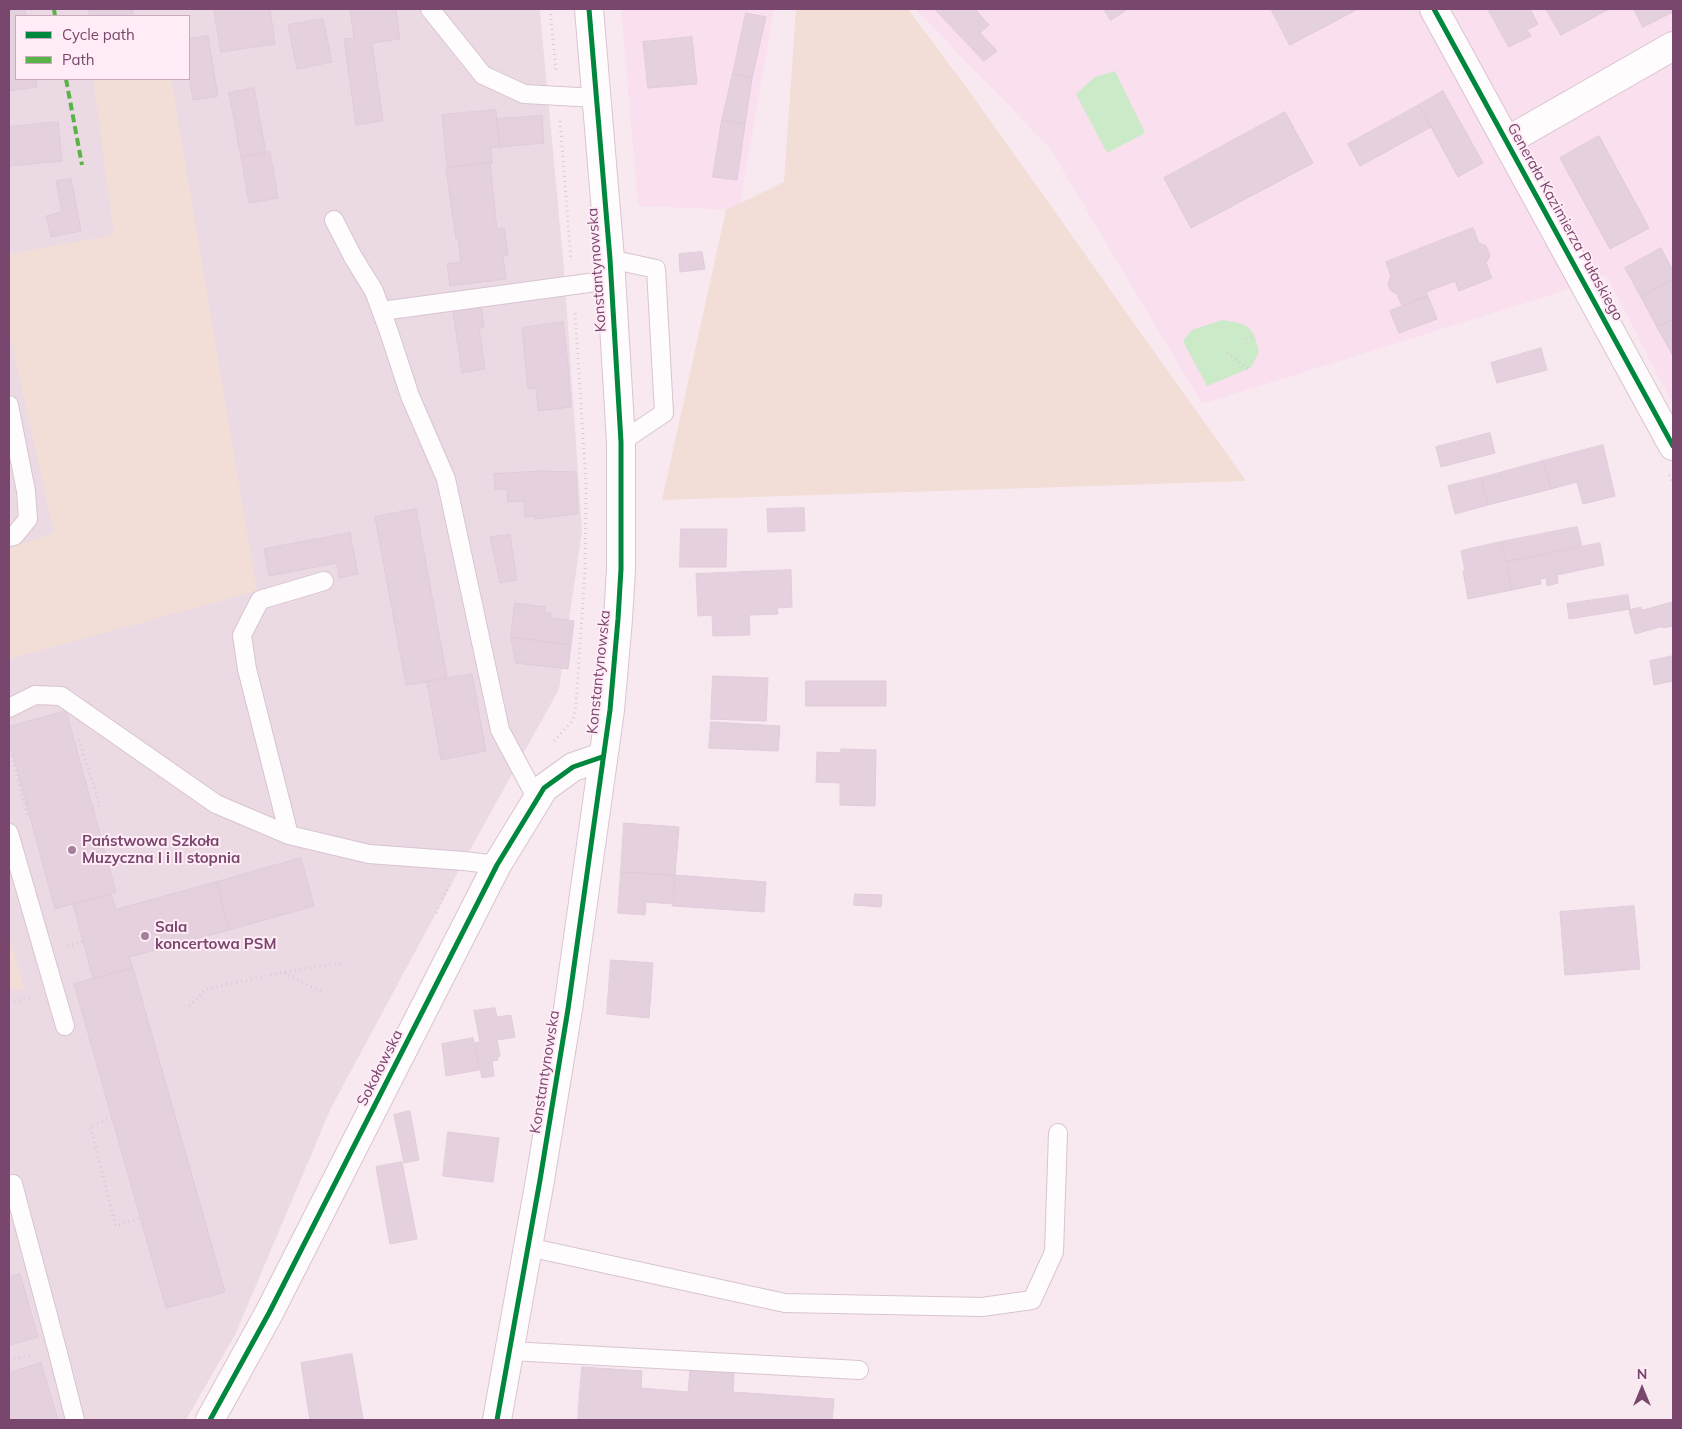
<!DOCTYPE html>
<meta charset="utf-8">
<style>
body{margin:0}
#map{position:relative;width:1682px;height:1429px;overflow:hidden;background:#f8e9f1;font-family:Mulish,sans-serif}
canvas{display:block}
.frame{position:absolute;inset:0;border:10px solid #79476d;pointer-events:none}
.legend{position:absolute;left:15px;top:15px;width:175px;height:65px;box-sizing:border-box;background:#ffecf6;border:1px solid #c9aabf;margin:0;padding:6px 9px;list-style:none;font-size:15px;color:#79476d}
.legend li{display:flex;align-items:center;gap:10px;height:25px}
.legend b{width:25px;border:1px solid #c9aabf}
.north{position:absolute;left:1617px;top:1364px;width:50px;height:50px;-webkit-text-stroke:4px #ffecf6;paint-order:stroke;rotate:0deg;font-size:14px;font-weight:700;line-height:20px;text-align:center;color:#79476d}
.north::after{content:'';display:block;margin:auto;width:18px;height:22px;background:#79476d;clip-path:polygon(50% 0,100% 100%,50% 72%,0 100%)}
</style>
<div id="map">
<canvas width="1682" height="1429"></canvas>
<div class="frame"></div>
<ul class="legend">
<li><b style="height:6px;background:#00873e"></b>Cycle path</li>
<li><b style="height:6px;background:#5ab349"></b>Path</li>
</ul>
<div class="north">N</div>
</div>
<script>
const context = document.querySelector('canvas').getContext('2d');
context.lineJoin = 'round';
function fillPath(path, color) {
  context.fillStyle = color;
  context.fill(path, 'evenodd');
}
function strokePath(path, color, width, dash) {
  context.strokeStyle = color;
  context.lineWidth = width;
  context.lineCap = dash ? 'butt' : 'round';
  context.setLineDash(dash || []);
  context.stroke(path);
}
function drawText(font, color, halo, rows, align = 'center') {
  context.font = font + ' Mulish,sans-serif';
  context.lineWidth = 4;
  context.setLineDash([]);
  context.textBaseline = 'middle';
  context.strokeStyle = halo;
  context.fillStyle = color;
  for (const [text, x, y, turn = 0] of rows) {
    context.save();
    context.translate(x, y);
    context.rotate((+turn || 0) * Math.PI / 180);
    context.textAlign = isNaN(turn) ? turn : align;
    if (halo) context.strokeText(text, 0, 0);
    context.fillText(text, 0, 0);
    context.restore();
  }
}
fillPath(new Path2D(`
 M621,9H774L739,210L638,206Z
 M915,9H1673V405L1606,275L1557,293L1202,404L1049,147Z`), '#fadfee');
fillPath(new Path2D(`
 M9,9H538L540,12L564,269L582,531L559,689L464,861L331,1108L235,1335L186,1420H9ZM16,16H189V79H16Z`), '#ebdae4');
fillPath(new Path2D(`
 M796,9H908L972,95L1246,481L662,500L726,210L784,182Z
 M93,79H171L257,591L9,659V548L54,533L9,330V254L114,235Z
 M9,937L25,991L9,988Z`), '#f2ded6');
fillPath(new Path2D(`
 M1115,71L1145,133L1107,153L1076,94L1095,77Z
 M1222,320C1249,324 1253,326 1259,352L1251,367L1248,369L1207,386L1183,341L1192,330Z`), '#caeac8');
const building = new Path2D(`
 M25,9L26,16H16V79H36L37,87L9,91V11Z
 M89,9H133V16H90Z
 M214,9H270L275,44L221,52Z
 M350,9H396L400,39L372,43L383,121L356,125L344,39L354,38Z
 M935,9H975L989,25L980,33L997,51L984,61Z
 M1104,9H1128L1111,20Z
 M1271,9H1358L1290,45Z
 M1488,9H1530L1538,24L1527,30L1531,36L1509,47Z
 M1546,9H1609L1561,35Z
 M1634,9H1673V12L1643,27Z
 M746,13L766,17L752,78L733,74Z
 M323,19L332,62L297,69L288,25Z
 M208,36L218,96L193,100L189,75V39Z
 M692,37L697,84L648,88L643,42Z
 M733,74L752,78L745,124L722,120Z
 M254,88L266,153L241,157L229,93Z
 M1443,91L1483,163L1458,177L1419,105Z
 M1419,105L1431,127L1360,166L1348,144Z
 M496,110L500,147L491,148L492,163L447,167L442,115Z
 M1285,112L1313,163L1191,228L1164,178Z
 M542,116L544,143L500,147L497,119Z
 M722,120L745,124L737,180L713,177Z
 M58,122L62,161L9,166V127Z
 M1599,136L1649,228L1610,249L1560,158Z
 M270,152L278,198L249,203L241,157Z
 M490,163L497,229L504,228L508,255L503,256L506,279L450,286L447,264L461,262L458,238L456,239L446,169Z
 M71,179L81,231L51,237L46,216L62,212L56,181Z
 M1473,228L1479,243L1486,246L1490,256L1486,263L1492,278L1459,291L1455,281L1426,292L1428,296L1402,306L1397,294L1390,290L1388,284L1391,277L1386,262Z
 M1661,248L1673,271V279L1641,297L1625,268Z
 M702,252L705,269L680,272L679,254Z
 M1673,279V319L1657,327L1641,297Z
 M1428,296L1437,319L1399,333L1390,311Z
 M481,307L484,327L479,328L485,369L462,373L453,311Z
 M1673,319V356L1657,327Z
 M563,322L568,364L571,407L538,411L536,388L528,389L522,328Z
 M1541,348L1547,370L1497,383L1491,363Z
 M1490,433L1495,453L1441,467L1436,447Z
 M1603,445L1615,496L1583,504L1577,482L1551,489L1543,461Z
 M1543,461L1551,489L1488,505L1481,478Z
 M541,471L576,472L578,514L534,519V516L525,517L524,501L508,502L507,489H495L494,474Z
 M1481,478L1488,505L1455,514L1448,486Z
 M804,508L805,531L768,532L767,509Z
 M416,509L447,677L427,682L406,685L375,517Z
 M1577,527L1582,547L1506,562L1501,542Z
 M681,529H727L726,567H680Z
 M350,533L358,574L339,578L337,563L269,576L264,549Z
 M510,535L517,580L500,583L490,537Z
 M1501,542L1512,590L1468,599L1463,571H1465L1461,551Z
 M1600,543L1604,565L1557,575L1558,583L1547,586L1546,578L1540,579L1541,584L1512,590L1506,562Z
 M791,570L792,607L777,608L778,614L749,615L750,635L713,636L712,615L698,616L696,574Z
 M1628,595L1630,609L1569,619L1567,604Z
 M1673,602V626L1663,628V626L1635,634L1629,610L1641,607L1642,610Z
 M515,603L545,607V613H551L550,618L574,621L571,645L511,637Z
 M511,637L571,645L568,669L516,663Z
 M1673,656V681L1654,685L1650,661Z
 M472,674L486,751L441,760L427,682Z
 M713,676L768,678L766,721L711,719Z
 M806,681H886V706H806Z
 M66,711L116,892L55,909L9,740V727Z
 M711,722L780,726L778,751L709,748Z
 M841,749L876,750L875,806L840,805V783L816,782L817,752L841,753Z
 M624,823L679,827L675,875L621,872Z
 M301,858L314,906L229,930L217,882Z
 M621,872L675,875L674,904L646,902L645,915L618,913Z
 M675,875L766,882L764,912L673,906Z
 M217,882L229,930L129,957L133,968L93,979L73,904L111,894L116,909Z
 M855,894L882,895L881,907L854,905Z
 M1634,906L1640,969L1565,975L1560,912Z
 M611,960L653,963L649,1018L607,1014Z
 M133,968L225,1292L166,1308L74,984Z
 M495,1008L497,1017L511,1015L515,1037L497,1040L500,1056L497,1057L498,1060L492,1061L494,1076L482,1078L474,1043L480,1042L474,1011Z
 M473,1038L479,1070L446,1076L442,1044Z
 M408,1111H410L419,1160L404,1163L394,1115Z
 M448,1132L499,1138L493,1182L443,1176Z
 M402,1162L417,1239L390,1244L376,1167Z
 M20,1274L38,1337L9,1345V1277Z
 M352,1354L363,1419L310,1420L301,1363Z
 M41,1363L58,1420H9V1373Z
 M582,1367L642,1371L641,1388L688,1392L690,1370L734,1373L733,1392L834,1399L832,1420H578Z`);
fillPath(building, '#e5d0de');
strokePath(building, '#e1cbda', 1);
const service = new Path2D(`
 M430,9L483,75L524,94L596,98
 M334,220L353,257L374,291L389,332L410,396L446,479L500,730L537,799
 M610,259L656,269L664,413L621,442
 M382,311L611,280
 M9,405L26,491L28,519L14,536L9,537
 M9,708L35,695L61,696L216,804L289,835L369,854L464,861L497,865
 M9,833L65,1026
 M289,835L247,669L242,635L260,600L324,581
 M13,1184L57,1349L75,1420
 M528,1247L785,1303L982,1307L1032,1300L1054,1252L1058,1133
 M510,1351L859,1370`);
const minor = new Path2D(`
 M1434,9L1673,446
 M1507,141L1673,46
 M210,1420L269,1313L497,865L544,788L573,767L602,757`);
const secondary = new Path2D(`
 M497,1420L540,1180L568,1009L610,710L618,619L621,569V442L610,259L589,9`);
strokePath(service, '#d8c4d1', 20);
strokePath(minor, '#d8c4d1', 30);
strokePath(secondary, '#d9c5d2', 30);
strokePath(new Path2D(`
 M550,9L556,70
 M560,121L571,260
 M1246,339L1255,334
 M1227,353L1248,369
 M1669,475L1673,482
 M79,740L100,805L93,808
 M554,741L573,720L576,705L585,571L586,484L575,311
 M9,746L27,815
 M436,913L449,885
 M67,946L84,941
 M284,973L324,993
 M9,1002L30,998
 M189,1006L206,989L283,972L341,963
 M112,1118L90,1126L116,1226L140,1218
 M9,1360L32,1355`), '#dac9d5', 3, [1, 4]);
strokePath(service, '#fefcfd', 18);
strokePath(minor, '#fefcfd', 28);
strokePath(secondary, '#fefcfd', 28);
strokePath(new Path2D(`
 M54,9L55,16
 M66,79L82,165`), '#5ab349', 4, [8, 4]);
strokePath(new Path2D(`
 M1434,9L1673,446
 M210,1420L269,1313L497,865L544,788L573,767L602,757
 M497,1420L540,1180L568,1009L610,710L618,619L621,569V442L610,259L589,9`), '#00873e', 5);
for (const [x, y, r, color] of [
 [72,850,5,"#a5809b"],
 [145,936,5,"#a5809b"]
]) {
  const dot = new Path2D();
  dot.arc(x, y, r, 0, 2 * Math.PI);
  context.fillStyle = color;
  context.fill(dot);
  strokePath(dot, '#ffecf6', 2);
}
drawText('15px', '#79476d', '#ffecf6', [
 ["Generała Kazimierza Pułaskiego",1565,222,61],
 ["Konstantynowska",597,270,-94],
 ["Konstantynowska",599,672,-84],
 ["Sokołowska",380,1068,-63],
 ["Konstantynowska",545,1072,-81]
]);
drawText('bold 15px', '#79476d', '#ffecf6', [
 ["Państwowa Szkoła",82,841],
 ["Muzyczna I i II stopnia",82,858],
 ["Sala",155,927],
 ["koncertowa PSM",155,944]
], 'left');
</script>
